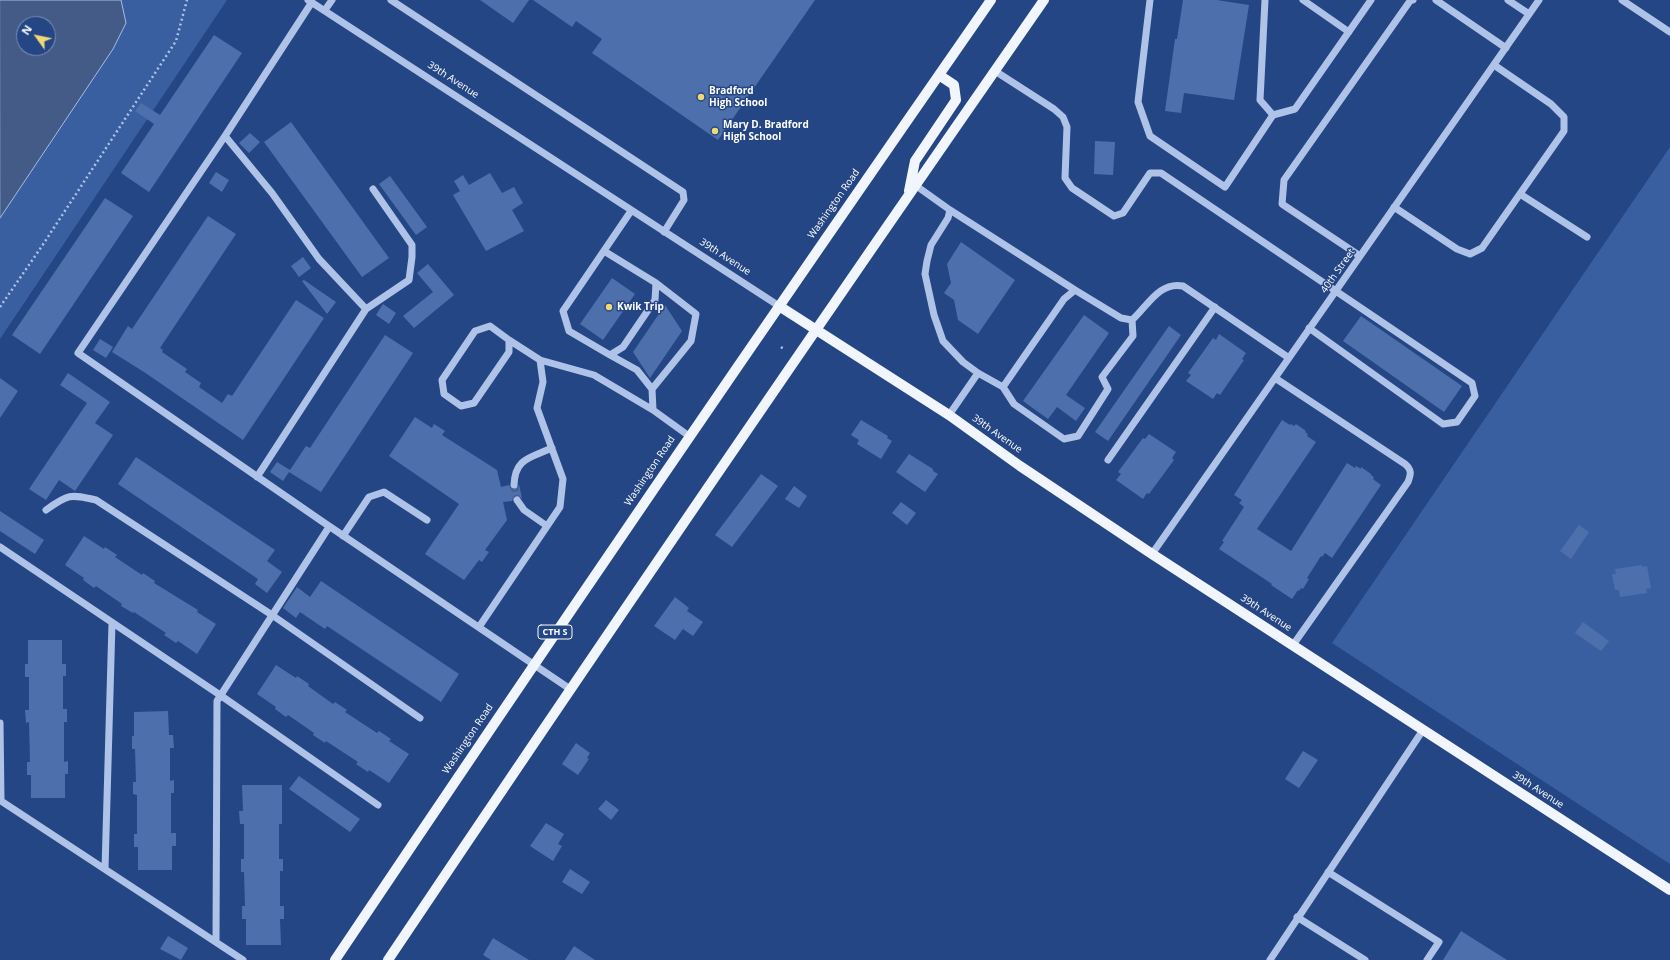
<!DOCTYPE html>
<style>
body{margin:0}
#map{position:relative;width:1670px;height:960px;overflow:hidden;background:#254684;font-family:"Open Sans",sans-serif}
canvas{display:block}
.north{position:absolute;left:16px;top:16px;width:40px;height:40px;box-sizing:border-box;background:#254684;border:1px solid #7c90b5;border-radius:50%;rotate:303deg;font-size:11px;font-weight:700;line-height:16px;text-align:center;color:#fff}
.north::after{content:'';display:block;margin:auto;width:14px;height:18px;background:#f1d873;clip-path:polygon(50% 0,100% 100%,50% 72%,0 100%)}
</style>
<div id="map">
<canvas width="1670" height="960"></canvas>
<div class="north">N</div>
</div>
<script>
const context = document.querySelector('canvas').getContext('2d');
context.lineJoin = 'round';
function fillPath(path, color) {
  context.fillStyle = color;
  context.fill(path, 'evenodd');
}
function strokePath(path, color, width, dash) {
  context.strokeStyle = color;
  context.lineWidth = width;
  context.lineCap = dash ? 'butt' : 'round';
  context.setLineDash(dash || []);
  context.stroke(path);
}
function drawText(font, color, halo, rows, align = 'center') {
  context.font = font + ' "Open Sans",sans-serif';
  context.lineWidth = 3;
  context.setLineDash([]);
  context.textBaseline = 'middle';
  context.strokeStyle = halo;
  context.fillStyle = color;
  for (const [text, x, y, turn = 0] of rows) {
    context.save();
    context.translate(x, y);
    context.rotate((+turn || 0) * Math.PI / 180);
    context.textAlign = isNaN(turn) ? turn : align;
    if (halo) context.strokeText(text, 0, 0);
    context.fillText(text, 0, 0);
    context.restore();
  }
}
fillPath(new Path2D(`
 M0,0H227L0,339ZM24,24H48V48H24Z
 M1670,147V864L1332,643Z`), '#3a5fa1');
const water = new Path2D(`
 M0,0H121L126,23L113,49L0,218ZM24,24H48V48H24Z`);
fillPath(water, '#445b88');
strokePath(water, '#a3bde8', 1);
fillPath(new Path2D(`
 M480,0H529L513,23Z
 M533,0H815L718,140L592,53L602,39L576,21L572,27Z
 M1183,0H1217L1249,5L1234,100L1184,93L1181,113L1165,111L1175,39H1177Z
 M214,35L242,53L149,192L121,173L154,124L135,111L141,103L160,115Z
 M291,122L389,258L362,277L264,142Z
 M250,133L260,142L249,153L239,143Z
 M1095,141L1115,142L1113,175L1094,174Z
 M216,172L229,180L222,192L209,183Z
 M490,173L502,193L514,187L523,203L512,210L524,231L486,251L453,195L460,191L454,181L463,175L469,185Z
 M390,176L427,227L416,235L379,184Z
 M105,198L133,216L40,354L12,335Z
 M208,216L236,234L160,348L163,350L162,352L187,369L185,372L201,383L199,387L222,403L228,394L232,396L296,300L324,318L243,440L144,372L112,352L128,326L132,329Z
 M961,242L1015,280L978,334L958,320L954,300L944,293L951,283L947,264Z
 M303,257L311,268L299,277L291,266Z
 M428,264L454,295L414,328L403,316L433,292L417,273Z
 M612,278L635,294L603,340L580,324Z
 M304,280L336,302L327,314L302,281Z
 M383,304L396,313L389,324L376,315Z
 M665,305L682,331L650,378L633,352Z
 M1084,315L1109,333L1066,395L1085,408L1076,421L1057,407L1048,419L1023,401Z
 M1361,316L1462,386L1444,412L1343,341Z
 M1169,326L1181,335L1108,441L1095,432Z
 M1219,334L1246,353L1242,359L1244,360L1220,395L1217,393L1213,399L1186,381L1191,375L1188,373L1213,338L1216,340Z
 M385,335L413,353L321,492L289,472L283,481L270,472L277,462L290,470L306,446L310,448Z
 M100,339L113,347L106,358L93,350Z
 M68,373L110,402L95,423L113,435L75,491L59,480L46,500L29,489L87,403L60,385Z
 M0,378L18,391L0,418Z
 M415,417L432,428L434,424L445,431L442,435L497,470L501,487L509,485L511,489L514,490L518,488L519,484L522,499L519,496L516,495L513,498L512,501L503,502L507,520L485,550L489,552L482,562L479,560L464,580L425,554L459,504L389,456Z
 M861,420L888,436L887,438L892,441L881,459L857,444L859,440L851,435Z
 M1282,420L1290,425L1291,424L1294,426L1296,424L1306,431L1305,432L1308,434L1307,436L1316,442L1257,529L1291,551L1347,463L1355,468L1356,466L1361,469V467L1371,474V475L1374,477L1373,479L1381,485L1332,558L1325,553L1322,557L1321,556L1307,578L1309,579L1303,589L1301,588L1299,591L1298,590L1292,599L1271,585L1272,584L1219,549L1224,542L1222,541L1244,507L1239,503L1242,500L1234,495Z
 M1149,434L1176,452L1172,458L1174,460L1149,494L1147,493L1143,499L1116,480L1121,474L1118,472L1143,438L1145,439Z
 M909,454L933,469V471L938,474L925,492L896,472Z
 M136,457L275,550L267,561L282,572L267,593L255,584L258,579L118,484Z
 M761,474L778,486L732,547L715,535Z
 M794,486L807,496L799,508L785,499Z
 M901,502L916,513L907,525L892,513Z
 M0,511L44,540L35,554L0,531Z
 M1579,525L1589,532L1571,559L1560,551Z
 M84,536L104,549L105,547L117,555L115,557L142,575L143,573L155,581L154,583L198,610L197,612L216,624L197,654L178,641L176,643L164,635L166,633L134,612L133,613L121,606L122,604L96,586L94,588L83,580L84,578L65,565Z
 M1642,565V567L1647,566L1651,588L1646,589L1647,593L1620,597L1619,590H1615L1612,574H1616L1615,569Z
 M321,581L459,674L441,702L327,626L325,629L300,612L296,618L283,608L297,587L310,597Z
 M675,597L689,608L687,611L703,622L693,636L683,629L675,640L654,626Z
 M1583,622L1609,641L1601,651L1575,633Z
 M28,640H62V664H66V676H63V709H67V722H64V762L68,761V774H65V798H31V775H27V762H30L29,722L26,723L25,710H29V677H25V664H28Z
 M276,665L296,678L297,676L309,684L308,686L333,704L335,702L347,710L345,712L377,733L379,731L391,739L389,741L409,754L389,783L369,770L368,772L356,764L358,762L326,741L325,743L313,735L314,733L288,715L286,717L275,709L276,707L257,694Z
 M168,711L169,735H173L174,748H170V781L174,780V793H171V833H176V846H172V870H138V847H134V834H137V795L133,794V782H136L135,749H132V736H134V712Z
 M576,743L590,753L587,758L589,759L578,775L562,764Z
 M1303,751L1318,760L1299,788L1285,779Z
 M299,776L360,819L350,832L289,789Z
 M242,785H282V824H279V859H283V871H280V906H284V919H280L281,945H246V919H242V906H245L244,872H241V859H244V824H240L239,811H243Z
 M606,800L619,810L611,820L598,809Z
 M546,823L564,834L558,844L562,846L553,861L530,846Z
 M570,869L590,882L582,894L562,882Z
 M1461,931L1507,960H1443Z
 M168,936L188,948L181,960L160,949Z
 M493,938L529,960H491L483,955Z
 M574,946L595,960H565Z`), '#4d70ac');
strokePath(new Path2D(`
 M514,485L517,500`), '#466296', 7, [7, 3.5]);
strokePath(new Path2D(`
 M0,307L42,246L176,41L187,0
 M781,347L785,350`), '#afc3e8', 2.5, [2, 3]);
strokePath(new Path2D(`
 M308,0L779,306
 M391,0L683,192L684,200L664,232
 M1150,0L1138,102L1150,136L1225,187L1273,115L1260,100L1265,0
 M1303,0L1349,32
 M1436,0L1506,48
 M1508,0L1529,14
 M1622,0L1670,32
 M312,2L225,136L78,353L323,522L570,689
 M325,10L332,0
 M995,71L1054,109L1063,117L1067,127L1065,178L1072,188L1114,216L1123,213L1150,173H1161L1472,383L1475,396L1457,422L1443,424L1309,328
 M1273,115L1295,109L1371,0
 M225,136L272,193L319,259L366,309
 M915,185L950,210L948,218L931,245L927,261L925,274L934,315L943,341L963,362L978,373L1003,387L1064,299L1075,290L1121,318L1132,320C1147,307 1159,281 1183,286L1289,358
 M1520,194L1587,237
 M1394,207L1457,249L1470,254L1482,248L1564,131V117L1551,104L1494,65
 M950,210L1075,290
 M604,251L656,283L655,300L623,347L610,355L569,331L563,311L631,211
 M1360,256L1282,204L1284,180L1410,1L1413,0
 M509,340L490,326L475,331L442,380L444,394L461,406L474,403L509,352V340L540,360L594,375L653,410
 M610,355L637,370L652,389L653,410L689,436
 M1275,378L1405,464C1412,470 1411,474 1408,482L1293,645
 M1003,387L1014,404L1064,439L1078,436L1108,389L1102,377L1133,336L1132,320
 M652,389L691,341L696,314L656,283
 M949,415L978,373
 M1108,460L1215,307
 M257,477L366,309L409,280L412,257V245L373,189
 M514,485C515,458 530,458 552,448
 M517,500L524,510L547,526
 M46,510C68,494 70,494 96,500L272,615L420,718
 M343,536L369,497L384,492L427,520
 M0,547L220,695L378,805
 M1152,554L1539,0
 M479,627L560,507L563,479L537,408L543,382L540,360
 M0,723L1,801L243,960
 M105,869L112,623
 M1328,872L1439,942L1427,960
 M1297,917L1365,960
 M216,942L217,701L329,527
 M1270,960L1423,730`), '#afc3e8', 7);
strokePath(new Path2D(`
 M909,191L915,161L956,100L954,85L939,75
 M779,306L949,415L1020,466L1152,554L1670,890
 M335,960C551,638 770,318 991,0
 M388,960C604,638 823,318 1044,0`), '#f1f5fe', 10);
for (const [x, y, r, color] of [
 [701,97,4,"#f1d873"],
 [715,131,4,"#f1d873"],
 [609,307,4,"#f1d873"]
]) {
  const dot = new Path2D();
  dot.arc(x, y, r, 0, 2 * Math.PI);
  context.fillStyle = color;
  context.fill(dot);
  strokePath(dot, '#254684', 1.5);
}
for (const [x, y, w] of [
 [555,632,34]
]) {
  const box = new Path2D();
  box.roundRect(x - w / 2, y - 7, w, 14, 3);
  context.fillStyle = '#254684';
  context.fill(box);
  strokePath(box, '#fff', 1);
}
drawText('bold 9px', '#fff', null, [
 ["CTH S",555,632]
]);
drawText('10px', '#fff', '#254684', [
 ["39th Avenue",453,80,33],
 ["Washington Road",834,204,-55],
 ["39th Avenue",725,257,33],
 ["40th Street",1338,271,-55],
 ["39th Avenue",997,434,35],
 ["Washington Road",650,471,-56],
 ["39th Avenue",1266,613,33],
 ["Washington Road",468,739,-56],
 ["39th Avenue",1538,790,33]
]);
drawText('bold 10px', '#fff', '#254684', [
 ["Bradford",709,91],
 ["High School",709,103],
 ["Mary D. Bradford",723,125],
 ["High School",723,137],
 ["Kwik Trip",617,307]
], 'left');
</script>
